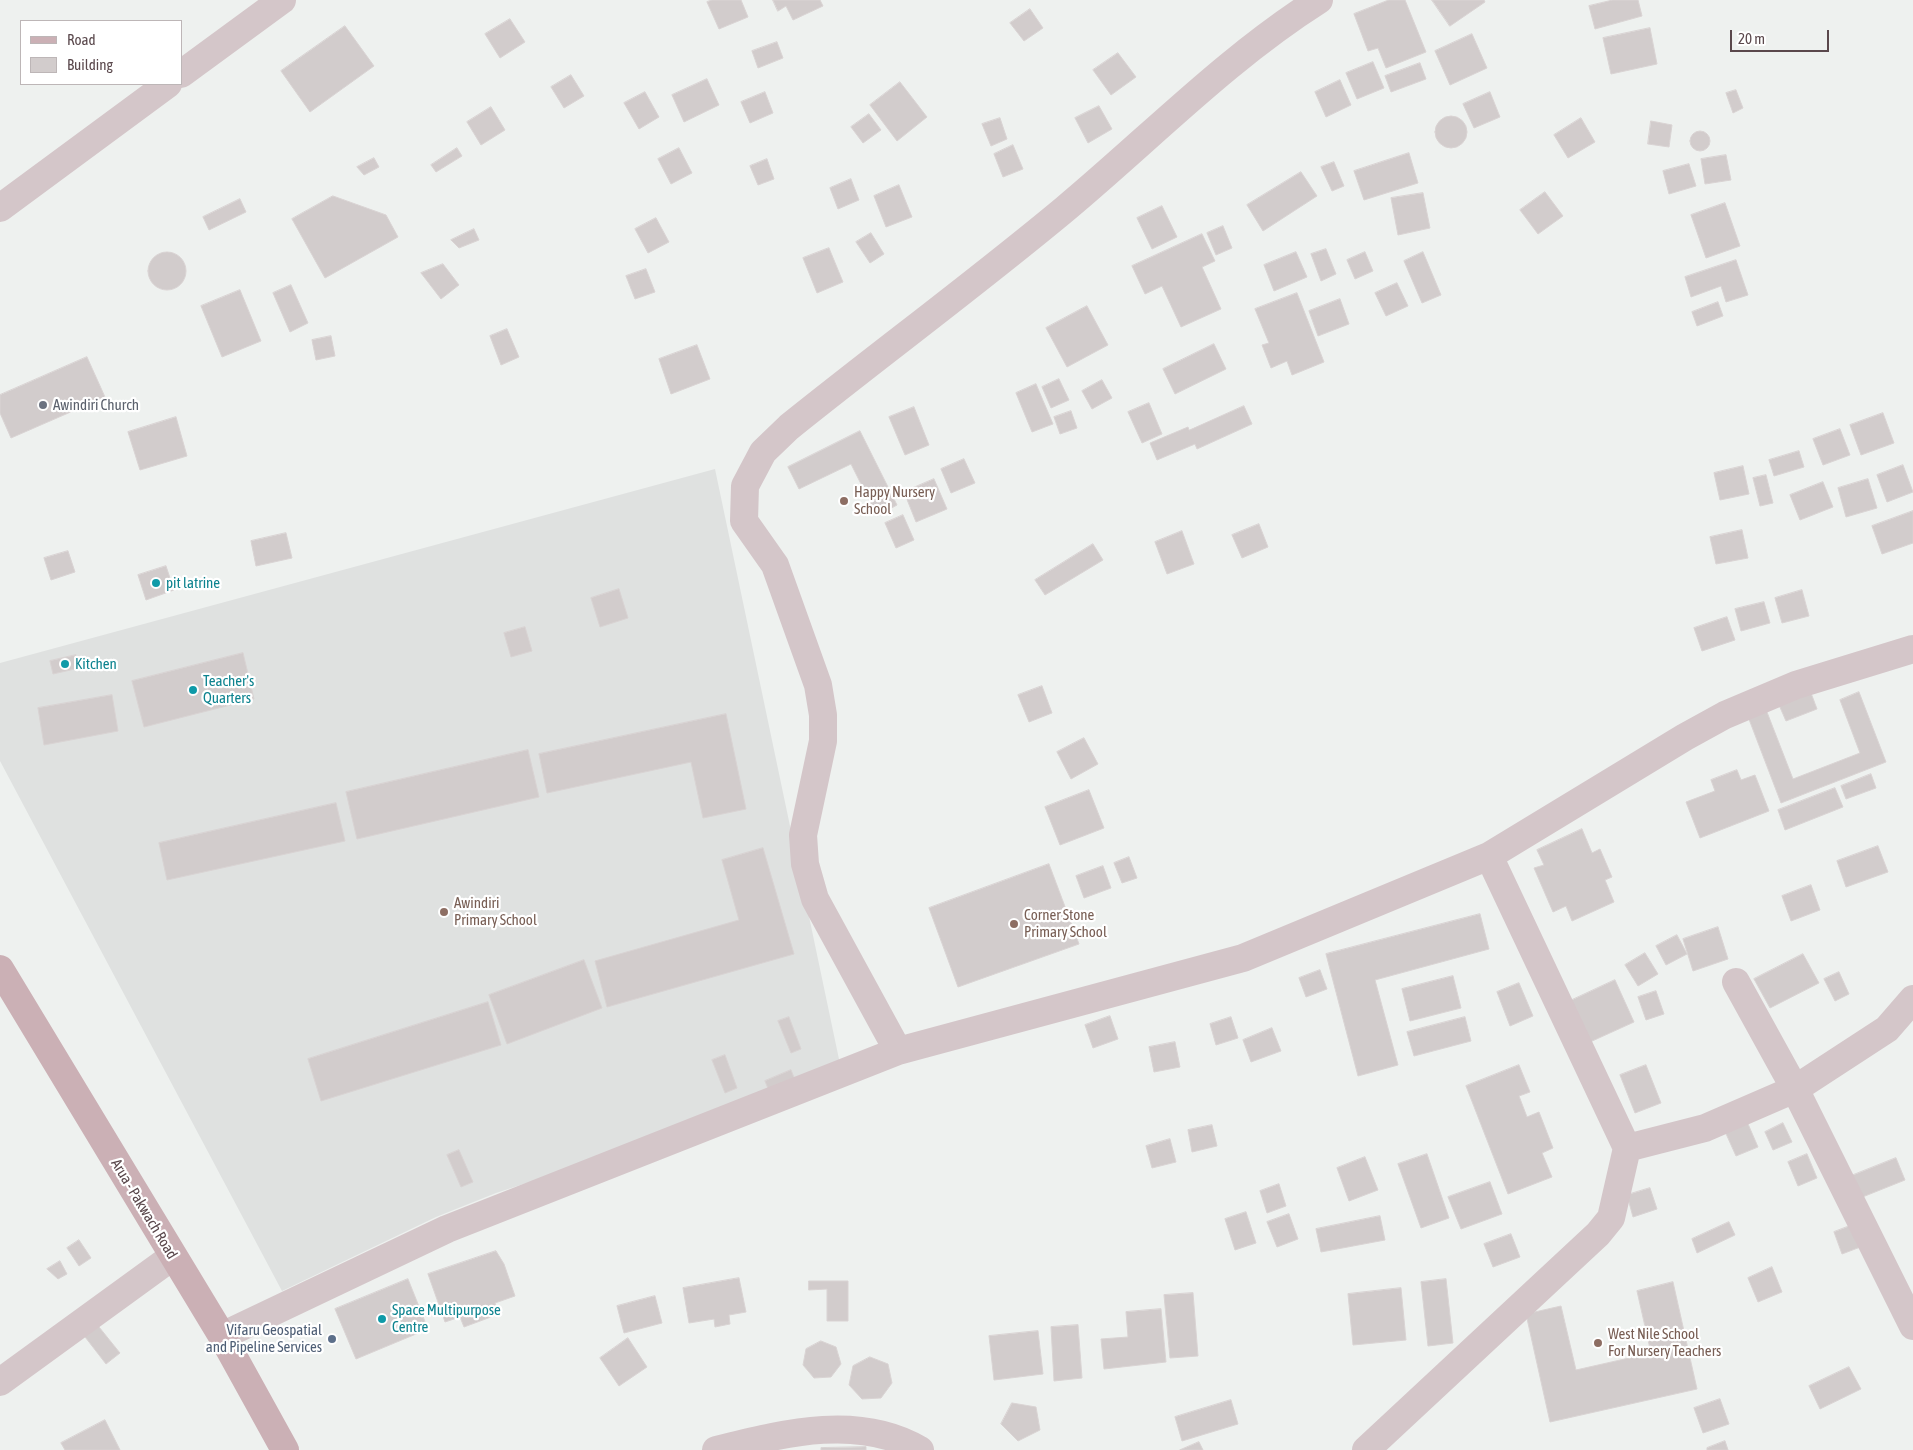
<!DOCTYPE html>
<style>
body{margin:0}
#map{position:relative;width:1913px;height:1450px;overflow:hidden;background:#eef1ef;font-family:"Asap Condensed",sans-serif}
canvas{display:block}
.legend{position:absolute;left:20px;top:20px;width:162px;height:65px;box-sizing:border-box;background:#fff;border:1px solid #bdb6b7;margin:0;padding:6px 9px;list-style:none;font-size:15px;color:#5a484c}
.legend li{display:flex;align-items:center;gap:10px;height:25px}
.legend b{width:25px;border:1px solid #bdb6b7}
.scale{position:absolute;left:1730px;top:30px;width:99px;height:22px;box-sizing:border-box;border:2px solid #5a484c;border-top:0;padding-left:6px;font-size:15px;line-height:18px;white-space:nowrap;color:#5a484c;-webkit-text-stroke:4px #fff;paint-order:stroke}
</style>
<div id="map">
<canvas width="1913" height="1450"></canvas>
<ul class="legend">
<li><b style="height:6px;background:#cbb0b5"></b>Road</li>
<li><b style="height:14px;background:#d2cccc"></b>Building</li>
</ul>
<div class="scale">20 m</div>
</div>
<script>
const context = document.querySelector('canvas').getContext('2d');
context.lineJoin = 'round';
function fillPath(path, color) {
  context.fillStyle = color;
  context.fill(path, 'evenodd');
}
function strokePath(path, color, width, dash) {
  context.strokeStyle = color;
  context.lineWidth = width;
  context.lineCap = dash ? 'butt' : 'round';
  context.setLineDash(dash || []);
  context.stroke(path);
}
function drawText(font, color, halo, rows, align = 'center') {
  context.font = font + ' "Asap Condensed",sans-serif';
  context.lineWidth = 4.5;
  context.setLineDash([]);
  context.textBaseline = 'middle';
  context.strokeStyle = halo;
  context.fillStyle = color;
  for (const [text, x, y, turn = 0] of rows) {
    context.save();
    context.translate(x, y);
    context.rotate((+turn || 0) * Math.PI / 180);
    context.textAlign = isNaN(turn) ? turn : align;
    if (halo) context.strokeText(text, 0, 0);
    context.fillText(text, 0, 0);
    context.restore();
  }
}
fillPath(new Path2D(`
 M715,469L840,1064L557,1173L496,1193L436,1217L282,1291L0,761V663Z`), '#dfe1e0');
const building = new Path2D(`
 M712,0H741L748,17L719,29L707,2Z
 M773,0H820L823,6L793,20L786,6L778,11Z
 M1389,0H1405L1426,52L1386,68L1378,48L1368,51L1354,14Z
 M1432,0H1484L1485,2L1450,26Z
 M1613,0H1638L1642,16L1595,29L1589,6Z
 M1030,9L1043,28L1024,41L1010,23Z
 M510,19L525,42L500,58L485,34Z
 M345,26L374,66L310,112L281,71Z
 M1650,28L1657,64L1611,74L1603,38Z
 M1472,34L1487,68L1450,85L1435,51Z
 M777,42L783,58L758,68L752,51Z
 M1118,53L1136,77L1111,95L1093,70Z
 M1373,62L1384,88L1357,99L1346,73Z
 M1420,63L1426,79L1391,92L1385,76Z
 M571,75L584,96L564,108L551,87Z
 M707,79L719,105L684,122L672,95Z
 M1340,80L1351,105L1326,117L1315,92Z
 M900,82L927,117L897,141L870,105Z
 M1736,90L1743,108L1733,113L1726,93Z
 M645,92L659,117L639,129L624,103Z
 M765,92L773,113L750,123L741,102Z
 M1490,92L1500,117L1474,128L1463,104Z
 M1099,106L1112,129L1088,143L1075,118Z
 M491,107L505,130L481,145L467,122Z
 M869,114L881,130L863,143L851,127Z
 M1435 132a16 16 0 1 1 32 0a16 16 0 1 1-32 0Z
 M1000,118L1007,139L991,146L982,124Z
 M1581,118L1595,142L1568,158L1554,135Z
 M1651,121L1672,125L1669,147L1648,144Z
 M1690 141a10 10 0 1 1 20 0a10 10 0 1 1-20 0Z
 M1013,145L1023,169L1003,177L994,154Z
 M457,148L462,156L436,172L431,165Z
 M679,148L692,173L671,184L658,159Z
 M1409,153L1418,183L1364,200L1354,171Z
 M1726,155L1731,180L1705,184L1701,159Z
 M374,158L379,167L364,175L357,167Z
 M767,159L774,179L758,185L750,166Z
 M1334,162L1344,186L1332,191L1321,167Z
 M1689,164L1696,186L1669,194L1663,171Z
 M1301,172L1317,196L1263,231L1247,205Z
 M851,179L859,200L838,209L830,188Z
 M899,185L912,217L886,227L874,196Z
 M1545,192L1563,216L1538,234L1520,210Z
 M1423,193L1430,228L1398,235L1391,198Z
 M333,196L386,215L398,237L325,278L292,219Z
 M240,199L246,212L209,230L203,217Z
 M1725,203L1740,246L1706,258L1691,215Z
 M1162,206L1177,237L1152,249L1137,218Z
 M656,218L669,242L648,253L635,229Z
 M1223,226L1232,248L1216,255L1207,233Z
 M474,229L479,240L459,248L451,240Z
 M871,233L884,254L870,263L856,242Z
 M1202,234L1215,261L1202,267L1221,309L1181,327L1162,286L1145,294L1132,266Z
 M829,248L843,282L817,293L803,258Z
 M1326,249L1336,274L1321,281L1311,254Z
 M1296,252L1307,277L1274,291L1264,265Z
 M1365,252L1373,271L1355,279L1347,260Z
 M1423,252L1441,295L1422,303L1404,261Z
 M148 271a19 19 0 1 1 38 0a19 19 0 1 1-38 0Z
 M1736,260L1748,295L1726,302L1721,286L1691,297L1685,277Z
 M443,264L459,285L441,299L421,273Z
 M646,269L655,292L635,299L626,276Z
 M1397,283L1408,306L1386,316L1375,293Z
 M291,285L308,323L290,332L273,293Z
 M240,290L261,341L222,357L201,306Z
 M1297,293L1324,362L1292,375L1287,361L1271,368L1262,345L1269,343L1255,309Z
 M1340,299L1349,324L1318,336L1309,311Z
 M1718,302L1723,316L1697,326L1692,312Z
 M1087,306L1108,345L1067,367L1046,328Z
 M507,329L519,357L501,365L490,336Z
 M331,336L335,356L316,360L312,340Z
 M1214,344L1226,369L1175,394L1163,369Z
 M697,345L710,379L671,394L659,359Z
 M87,357L105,397L11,438L0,413V395Z
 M1059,379L1069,400L1051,408L1042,387Z
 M1102,380L1112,398L1092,409L1082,391Z
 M1036,384L1053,424L1032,432L1016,393Z
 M1149,403L1162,434L1142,443L1128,412Z
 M1244,406L1252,424L1197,449L1195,444L1157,460L1150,443L1188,427L1189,430Z
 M914,407L929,445L905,455L889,417Z
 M1071,411L1077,428L1060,434L1054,417Z
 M1883,413L1894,443L1861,455L1850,425Z
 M176,417L187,456L140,470L128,432Z
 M1840,429L1850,455L1823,465L1813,439Z
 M860,431L897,505L877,516L851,464L799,489L788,467Z
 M1799,451L1804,467L1774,476L1769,460Z
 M964,459L975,483L951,493L941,469Z
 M1903,465L1913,492L1887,502L1877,475Z
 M1743,466L1749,494L1720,500L1714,473Z
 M1766,475L1773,503L1760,506L1753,478Z
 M934,479L947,509L916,522L904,492Z
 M1868,479L1877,508L1846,517L1838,488Z
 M1823,482L1833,507L1800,520L1790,495Z
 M1913,511V543L1882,554L1872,526Z
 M903,515L914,540L896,548L885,523Z
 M1259,524L1268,547L1242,558L1232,535Z
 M1742,530L1748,558L1716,564L1710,537Z
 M1182,531L1194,564L1167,574L1155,542Z
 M286,533L292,558L256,566L251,541Z
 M1093,544L1103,560L1045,595L1035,580Z
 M68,551L75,572L51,580L44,558Z
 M166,566L174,590L146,600L138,575Z
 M619,589L628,618L600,627L591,598Z
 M1802,590L1809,616L1782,623L1775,598Z
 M1764,602L1770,623L1741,631L1735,609Z
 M1727,617L1735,640L1702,651L1694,628Z
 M525,627L532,651L511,657L504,633Z
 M243,653L254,699L144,727L132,681Z
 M76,655L79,668L53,674L50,661Z
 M1042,686L1052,713L1029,722L1018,695Z
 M1859,692L1886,762L1781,803L1747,714L1765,707L1793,779L1860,753L1840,700Z
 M1811,693L1817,709L1786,721L1779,705Z
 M112,695L118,731L44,745L38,708Z
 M726,714L746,809L703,818L691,762L547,793L539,754Z
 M1084,738L1098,764L1071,779L1057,752Z
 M528,750L539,797L357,839L346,792Z
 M1737,770L1741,780L1755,775L1769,811L1700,838L1686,802L1715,791L1711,780Z
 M1871,774L1876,788L1846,799L1841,786Z
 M1835,788L1843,807L1785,830L1778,810Z
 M1089,790L1104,828L1060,845L1045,807Z
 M336,803L345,841L167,880L159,843Z
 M1582,829L1592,853L1600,849L1612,877L1605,880L1614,902L1572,921L1566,906L1553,912L1534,868L1544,865L1537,850Z
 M1878,846L1888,872L1846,887L1837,861Z
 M763,848L794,954L607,1007L595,961L739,920L722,860Z
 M1129,857L1137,878L1122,883L1114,863Z
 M1049,864L1079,944L958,987L929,908Z
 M1103,866L1111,888L1084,898L1076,876Z
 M1811,885L1820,910L1791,921L1782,896Z
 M1480,914L1489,949L1375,980L1398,1065L1358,1076L1326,954Z
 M1718,927L1728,959L1693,971L1683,939Z
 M1677,935L1687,954L1666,965L1656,946Z
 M1645,953L1658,974L1638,986L1625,965Z
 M1803,954L1819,983L1770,1008L1754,979Z
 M584,960L602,1008L507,1044L489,995Z
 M1320,970L1327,989L1306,997L1299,978Z
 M1839,972L1849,994L1835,1001L1824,979Z
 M1453,976L1461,1008L1410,1021L1402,989Z
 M1615,980L1634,1022L1590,1042L1570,1001Z
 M1519,983L1533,1016L1510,1026L1497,992Z
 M1656,991L1664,1014L1646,1020L1638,997Z
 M488,1002L501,1045L321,1101L308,1059Z
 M1110,1016L1118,1039L1093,1048L1085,1025Z
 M789,1017L801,1049L791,1053L778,1021Z
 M1231,1017L1238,1038L1216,1045L1210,1024Z
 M1465,1017L1471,1041L1414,1056L1407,1032Z
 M1272,1028L1281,1051L1251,1062L1243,1040Z
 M1175,1042L1180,1067L1154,1072L1149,1047Z
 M725,1055L737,1088L725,1093L712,1060Z
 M1519,1065L1530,1092L1519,1096L1527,1117L1539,1112L1553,1148L1542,1153L1552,1177L1508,1194L1466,1086Z
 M1646,1065L1661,1103L1635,1113L1620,1075Z
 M791,1070L795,1080L769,1091L765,1081Z
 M1745,1117L1758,1147L1736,1156L1723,1127Z
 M1783,1123L1792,1142L1773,1150L1765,1132Z
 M1212,1125L1217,1146L1192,1152L1188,1130Z
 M1170,1139L1176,1162L1152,1168L1146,1146Z
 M459,1150L473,1182L461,1187L447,1155Z
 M1427,1154L1449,1218L1421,1228L1398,1164Z
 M1807,1154L1817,1178L1798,1186L1788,1162Z
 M1365,1157L1378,1190L1349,1201L1337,1168Z
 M1896,1158L1905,1180L1860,1198L1851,1176Z
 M1490,1182L1502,1214L1461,1229L1448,1197Z
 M1279,1184L1286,1206L1267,1213L1260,1191Z
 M1650,1188L1657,1209L1633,1217L1627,1195Z
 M1246,1212L1256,1243L1235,1250L1225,1219Z
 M1289,1214L1298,1239L1277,1247L1267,1222Z
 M1380,1216L1385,1240L1321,1252L1316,1229Z
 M1729,1222L1735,1235L1697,1253L1692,1239Z
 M1855,1224L1863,1246L1842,1254L1834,1232Z
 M1511,1234L1520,1257L1493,1267L1484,1244Z
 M79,1240L91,1258L79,1266L67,1248Z
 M496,1251L504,1264L515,1296L495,1303L499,1314L464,1327L460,1317L445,1322L428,1274Z
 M60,1261L67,1274L58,1279L47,1269Z
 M1772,1267L1782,1292L1758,1302L1748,1278Z
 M739,1278L746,1312L729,1315L730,1324L715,1327L714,1319L689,1323L683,1288Z
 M408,1279L428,1329L356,1359L335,1309Z
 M1446,1279L1453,1343L1428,1346L1421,1282Z
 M809,1281H848V1321H827V1289L809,1290Z
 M1673,1282L1697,1389L1550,1422L1526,1314L1561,1306L1576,1370L1651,1353L1637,1291Z
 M1401,1288L1406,1340L1353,1345L1348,1294Z
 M1193,1293L1198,1356L1170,1358L1164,1295Z
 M655,1296L662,1323L624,1333L617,1306Z
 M1161,1309L1166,1362L1104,1369L1101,1339L1128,1337L1126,1312Z
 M95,1322L120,1353L106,1364L82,1333Z
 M1078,1325L1082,1378L1054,1381L1051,1327Z
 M1038,1331L1043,1374L994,1380L989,1336Z
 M628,1338L647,1367L619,1386L600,1358Z
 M821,1341L836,1347L841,1364L831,1377L814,1378L803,1365L806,1349Z
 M870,1357L888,1364L892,1383L881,1398L862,1399L849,1385L853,1366Z
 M1849,1367L1861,1389L1820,1409L1809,1386Z
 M1720,1399L1729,1424L1703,1433L1694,1408Z
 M1231,1400L1238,1424L1182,1441L1175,1417Z
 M1012,1403L1036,1407L1040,1430L1018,1441L1001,1424Z
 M105,1420L120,1450H65L61,1443Z
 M1725,1441L1728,1450H1707V1448Z
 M1199,1442L1203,1450H1180Z
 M866,1447V1450H821V1448Z`);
fillPath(building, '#d2cccc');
strokePath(building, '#d9d3d3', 1);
strokePath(new Path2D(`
 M181,74L282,0
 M0,208L168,84
 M1736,982L1795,1089L1913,1326
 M898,1051L815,899L805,864L803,835L823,741V715L818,685L775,565L744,521L745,486L763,452L789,427C881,353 975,284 1065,209C1150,138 1226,59 1319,0
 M1627,1148L1705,1128L1795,1089L1887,1029L1913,999
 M222,1336L447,1229L898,1051L1243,958L1489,856L1685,737L1725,715L1796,685L1913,649
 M0,1382L172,1257
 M716,1450C781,1434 858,1413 920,1450
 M1366,1450L1598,1234L1611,1218L1627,1148L1489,856`), '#d4c6c9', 28);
strokePath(new Path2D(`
 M0,969L222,1336L285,1450`), '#cbb0b5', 28);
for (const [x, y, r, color] of [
 [43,405,5,"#6b7280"],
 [844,501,5,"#8d6e63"],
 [156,583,5,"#0f9aa8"],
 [65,664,5,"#0f9aa8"],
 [193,690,5,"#0f9aa8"],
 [444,912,5,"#8d6e63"],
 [1014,924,5,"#8d6e63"],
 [382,1319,5,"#0f9aa8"],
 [332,1339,5,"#5c6f8a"],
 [1598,1343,5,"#8d6e63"]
]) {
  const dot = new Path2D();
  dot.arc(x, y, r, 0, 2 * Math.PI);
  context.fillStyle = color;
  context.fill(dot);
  strokePath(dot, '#fff', 2);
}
drawText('15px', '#5b616d', '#fff', [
 ["Awindiri Church",53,405]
], 'left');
drawText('15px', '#785e54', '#fff', [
 ["Happy Nursery",854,492],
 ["School",854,509],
 ["Awindiri",454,903],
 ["Primary School",454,920],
 ["Corner Stone",1024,915],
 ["Primary School",1024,932],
 ["West Nile School",1608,1334],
 ["For Nursery Teachers",1608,1351]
], 'left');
drawText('15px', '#0d838f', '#fff', [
 ["pit latrine",166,583],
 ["Kitchen",75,664],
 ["Teacher's",203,681],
 ["Quarters",203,698],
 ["Space Multipurpose",392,1310],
 ["Centre",392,1327]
], 'left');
drawText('15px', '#5a484c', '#fff', [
 ["Arua - Pakwach Road",144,1209,59]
]);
drawText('15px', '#4e5e75', '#fff', [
 ["Vifaru Geospatial",322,1330],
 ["and Pipeline Services",322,1347]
], 'right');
</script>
